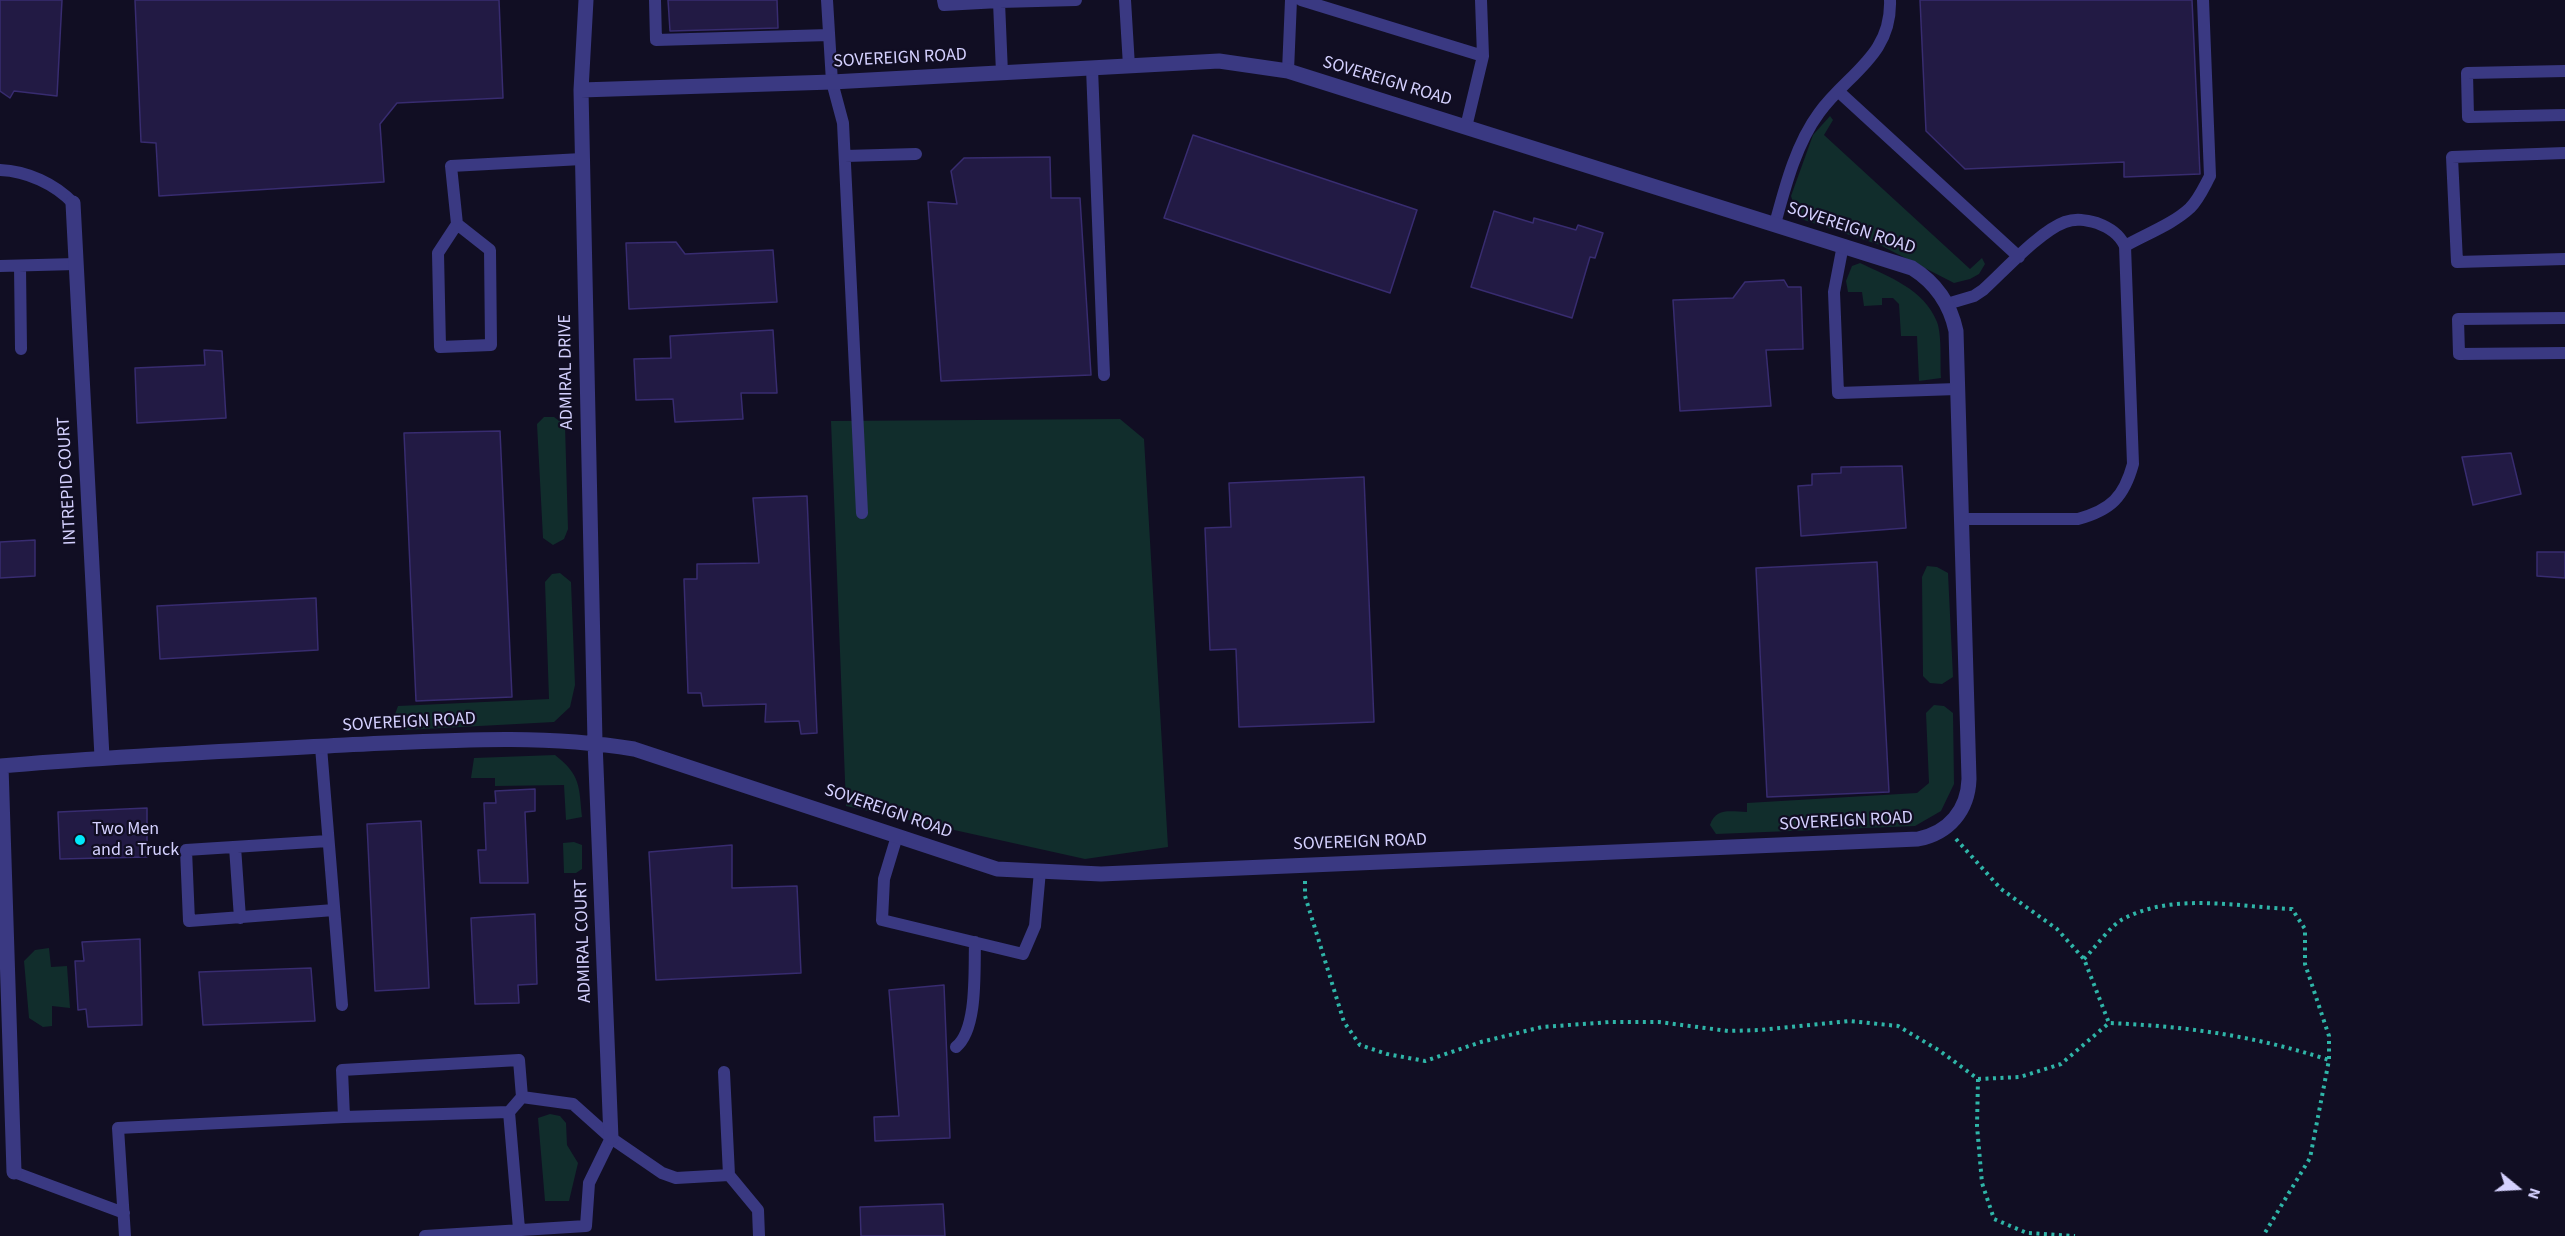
<!DOCTYPE html>
<style>
body{margin:0}
#map{position:relative;width:2565px;height:1236px;overflow:hidden;background:#110e23;font-family:"Source Sans 3",sans-serif}
canvas{display:block}
.north{position:absolute;left:2487px;top:1158px;width:60px;height:60px;-webkit-text-stroke:4px #110e23;paint-order:stroke;rotate:108deg;font-size:16px;font-weight:700;line-height:24px;text-align:center;color:#d5d1ff}
.north::after{content:'';display:block;margin:auto;width:21px;height:27px;background:#d5d1ff;clip-path:polygon(50% 0,100% 100%,50% 72%,0 100%)}
</style>
<div id="map">
<canvas width="2565" height="1236"></canvas>
<div class="north">N</div>
</div>
<script>
const context = document.querySelector('canvas').getContext('2d');
context.lineJoin = 'round';
function fillPath(path, color) {
  context.fillStyle = color;
  context.fill(path, 'evenodd');
}
function strokePath(path, color, width, dash) {
  context.strokeStyle = color;
  context.lineWidth = width;
  context.lineCap = dash ? 'butt' : 'round';
  context.setLineDash(dash || []);
  context.stroke(path);
}
function drawText(font, color, halo, rows, align = 'center') {
  context.font = font + ' "Source Sans 3",sans-serif';
  context.lineWidth = 4.5;
  context.setLineDash([]);
  context.textBaseline = 'middle';
  context.strokeStyle = halo;
  context.fillStyle = color;
  for (const [text, x, y, turn = 0] of rows) {
    context.save();
    context.translate(x, y);
    context.rotate((+turn || 0) * Math.PI / 180);
    context.textAlign = isNaN(turn) ? turn : align;
    if (halo) context.strokeText(text, 0, 0);
    context.fillText(text, 0, 0);
    context.restore();
  }
}
fillPath(new Path2D(`
 M1830,116L1833,120L1824,135L1970,269L1982,258L1985,264L1979,274L1970,279L1954,283L1880,245L1798,218L1791,196L1813,135Z
 M1860,263C1889,277 1924,289 1937,322C1942,335 1940,363 1941,378L1919,381L1917,336H1901L1899,304L1893,298H1882V305L1864,306L1862,292H1848L1846,281L1852,266Z
 M544,417H554L565,425L568,529L564,539L553,545L543,538L537,424Z
 M1120,419L1144,439L1168,847L1085,859L846,806L831,421Z
 M1927,566L1937,567L1948,573L1953,677L1942,684L1930,683L1923,676L1922,577Z
 M560,573L571,582L575,685L570,707L554,722L405,730L397,725L394,717L398,706L549,699L545,582L552,574Z
 M1934,705L1944,706L1953,713L1954,784L1941,811L1915,826L1716,834L1710,825C1716,807 1731,812 1747,812V803L1917,793L1929,783L1926,713Z
 M555,755C581,775 579,787 582,817L566,820L564,785L495,786V778H471L474,758Z
 M574,842L582,845V869L576,873H564L563,843Z
 M49,948L51,967L67,966L70,1008L52,1006V1026L43,1027L29,1018L24,961L35,950Z
 M550,1114L560,1116L566,1123L567,1145L578,1163L569,1201H545L538,1118Z`), '#112d2c');
const building = new Path2D(`
 M0,0H62L57,96L14,91L10,98L0,91Z
 M135,0H499L503,98L397,103L380,124L384,182L159,196L156,143L141,142Z
 M668,0H777L778,28L670,31Z
 M1920,0H2192L2200,174L2124,177V162L1965,169L1926,131Z
 M1193,135L1417,210L1390,293L1164,218Z
 M1050,157L1051,198H1080L1091,375L941,381L928,202L957,204L951,171L964,158Z
 M1494,211L1533,223L1534,218L1576,230L1578,225L1603,233L1595,258L1590,257L1572,318L1471,287Z
 M676,242L685,254L773,250L777,302L629,309L626,243Z
 M1784,280L1788,287H1801L1803,349L1766,350L1771,406L1680,411L1673,300L1733,298L1745,282Z
 M773,330L777,393H741L743,419L675,422L673,399L636,400L634,359L671,358L670,336Z
 M204,350L222,351L226,418L137,423L135,368L205,365Z
 M500,431L512,697L416,701L404,433Z
 M2511,453L2521,494L2473,505L2462,457Z
 M1902,466L1906,528L1801,536L1798,486L1812,485V474L1841,473V467Z
 M1364,477L1374,722L1239,727L1236,649L1210,650L1205,528L1231,527L1229,483Z
 M807,496L817,733L801,734L799,721L765,722L766,704L703,706L701,693H688L684,579H697V564L759,563L753,498Z
 M35,540V576L0,578V542Z
 M2537,552H2565V578L2537,576Z
 M1877,562L1889,792L1767,797L1756,568Z
 M316,598L318,650L160,659L157,606Z
 M535,789V811L525,812L528,883H480L478,850H486L484,803H496L495,791Z
 M147,808V857L60,859L58,812Z
 M421,821L429,988L375,991L367,824Z
 M732,845V888L797,886L801,973L656,980L649,852Z
 M535,914L537,984L518,985L519,1003L475,1004L471,918Z
 M140,939L142,1025L88,1027L86,1009L78,1010L75,961H84L82,942Z
 M311,968L315,1021L203,1025L199,972Z
 M944,985L950,1138L875,1141L874,1117L899,1116L889,990Z
 M943,1204L945,1236H861L860,1207Z`);
fillPath(building, '#221a44');
strokePath(building, '#382c70', 1.5);
strokePath(new Path2D(`
 M1956,839L2001,889L2057,929L2084,959L2109,1023
 M1305,881V896L1344,1022L1360,1045L1387,1054L1425,1061L1481,1042L1542,1027L1610,1022H1659L1728,1031L1760,1030L1849,1021L1898,1026L1940,1051L1978,1079L1977,1126L1982,1183L1994,1219L2027,1233L2075,1236
 M2084,959C2094,949 2111,925 2123,919C2174,892 2237,907 2292,909L2305,929V964L2329,1036V1060L2310,1158L2263,1236
 M1978,1079L2020,1077L2061,1064L2109,1023C2185,1026 2256,1036 2329,1060`), '#2fb5a8', 4, [3, 4.5]);
strokePath(new Path2D(`
 M655,0L656,40L829,35
 M827,0L832,82L843,123L862,513
 M943,0L944,5L999,2V0
 M1125,0L1129,66
 M1301,0L1483,56
 M1092,68L1104,375
 M1288,71L1291,0
 M2565,71L2467,73L2468,117L2565,115
 M1002,73L999,2L1076,0
 M1838,91L2019,257
 M1466,127L1483,56L1481,0
 M2565,153L2452,157L2457,262L2565,259
 M845,156L916,154
 M0,170C27,171 55,184 73,203
 M457,224L490,250L491,345L440,347L438,253L457,224L451,166L582,159
 M1775,224C1785,187 1796,144 1819,113C1847,74 1892,56 1890,0
 M1843,245L1834,292L1838,393L1957,389
 M2125,246C2146,234 2173,224 2190,208C2199,199 2204,187 2210,176L2203,0
 M0,266L76,264
 M20,266L21,349
 M1947,304L1974,296L1983,290C2004,271 2040,231 2065,222C2076,218 2086,220 2097,223C2110,228 2119,234 2125,246L2133,464C2124,497 2111,510 2078,519H1961
 M2565,318L2458,319L2459,354L2565,353
 M321,747L342,1005
 M897,836L884,879L882,920L1023,954L1035,926L1040,871
 M328,841L186,850L189,921L334,910
 M235,847L240,918
 M956,1047C978,1029 974,970 975,942
 M344,1117L509,1112
 M14,1172L124,1213
 M729,1175L758,1210L759,1236
 M519,1229L509,1112L522,1097
 M125,1236L118,1128L344,1117L342,1070L519,1060L522,1097L573,1104L611,1138L662,1173L676,1178L729,1175L724,1072
 M425,1236L586,1226L589,1183L611,1138`), '#3a3982', 12);
strokePath(new Path2D(`
 M586,0L581,90L595,742L611,1138
 M73,203L102,757
 M0,766C115,756 230,751 345,745C442,741 538,733 634,749L997,869L1101,874L1918,839C1949,833 1968,810 1969,779L1956,331C1950,303 1936,283 1912,268L1288,71L1219,61L832,82L581,90
 M1,766L14,1172`), '#3a3982', 15);
for (const [x, y, r, color] of [
 [80,840,6,"#01e9fa"]
]) {
  const dot = new Path2D();
  dot.arc(x, y, r, 0, 2 * Math.PI);
  context.fillStyle = color;
  context.fill(dot);
  strokePath(dot, '#110e23', 2);
}
drawText('18px', '#d5d1ff', '#110e23', [
 ["SOVEREIGN ROAD",900,59,-3],
 ["SOVEREIGN ROAD",1387,82,17],
 ["SOVEREIGN ROAD",1851,229,18],
 ["ADMIRAL DRIVE",567,372,-91],
 ["INTREPID COURT",68,481,-93],
 ["SOVEREIGN ROAD",409,723,-3],
 ["SOVEREIGN ROAD",888,812,19],
 ["SOVEREIGN ROAD",1846,822,-3],
 ["SOVEREIGN ROAD",1360,843,-2],
 ["ADMIRAL COURT",584,941,-92]
]);
drawText('18px', '#d5d1ff', '#110e23', [
 ["Two Men",92,830],
 ["and a Truck",92,851]
], 'left');
</script>
